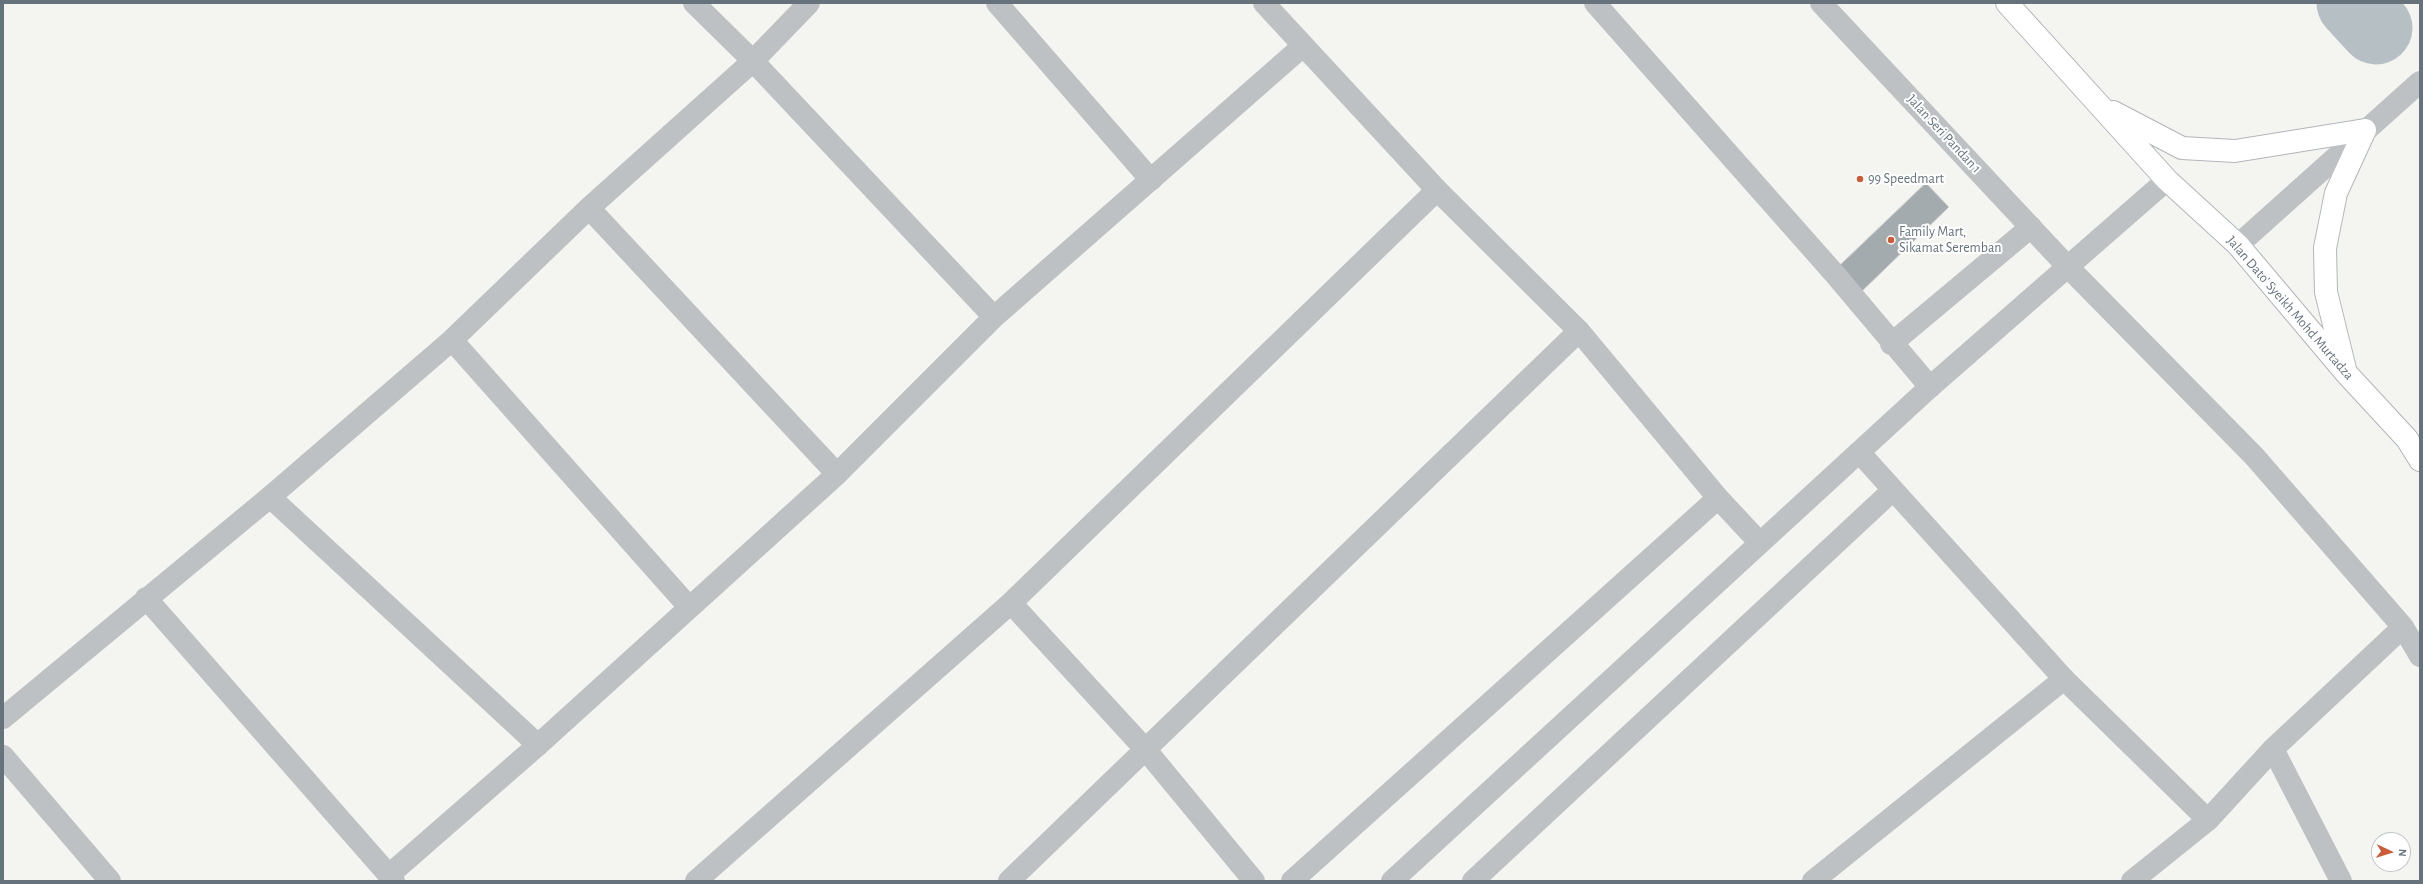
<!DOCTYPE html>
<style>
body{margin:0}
#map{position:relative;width:2423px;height:884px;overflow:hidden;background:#f4f4f0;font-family:"Alegreya Sans",sans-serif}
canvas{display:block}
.frame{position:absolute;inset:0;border:4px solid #66737d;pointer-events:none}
.north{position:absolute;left:2371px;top:832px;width:40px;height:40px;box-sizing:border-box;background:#fff;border:1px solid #c2c7cb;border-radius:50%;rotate:94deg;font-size:11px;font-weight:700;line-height:16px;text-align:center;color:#66737d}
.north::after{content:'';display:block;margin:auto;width:14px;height:18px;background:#cc5c38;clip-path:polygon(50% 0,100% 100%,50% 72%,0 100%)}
</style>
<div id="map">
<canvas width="2423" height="884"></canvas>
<div class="frame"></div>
<div class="north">N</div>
</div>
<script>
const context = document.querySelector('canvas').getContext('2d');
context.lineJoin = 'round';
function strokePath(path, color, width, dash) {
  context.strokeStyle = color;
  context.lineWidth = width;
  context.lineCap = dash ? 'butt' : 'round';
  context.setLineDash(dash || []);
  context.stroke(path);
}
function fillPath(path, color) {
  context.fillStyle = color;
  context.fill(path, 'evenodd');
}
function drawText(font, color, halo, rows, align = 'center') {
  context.font = font + ' "Alegreya Sans",sans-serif';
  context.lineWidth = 4;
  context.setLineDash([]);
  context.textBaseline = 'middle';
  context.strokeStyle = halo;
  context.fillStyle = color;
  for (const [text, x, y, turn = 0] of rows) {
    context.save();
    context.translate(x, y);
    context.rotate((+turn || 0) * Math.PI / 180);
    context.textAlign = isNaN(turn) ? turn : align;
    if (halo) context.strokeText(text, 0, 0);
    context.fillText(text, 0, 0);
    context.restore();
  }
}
strokePath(new Path2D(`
 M2353,3L2376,28`), '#b6c0c4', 73);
const building = new Path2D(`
 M1926,183L1949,207L1856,297L1833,272Z`);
fillPath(building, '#a4abaf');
strokePath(building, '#d5d5d3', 1);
const secondary = new Path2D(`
 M2007,3L2167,180L2238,245L2346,373L2407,439L2420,460
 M2113,112L2182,148L2235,151L2365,130
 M2345,369L2326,292L2325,248L2336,193L2365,130`);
strokePath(secondary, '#b2b6ba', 24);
strokePath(new Path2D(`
 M997,3L1151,180
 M1595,3L1833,272L1930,387
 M589,208L837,474
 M1891,344L2031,227
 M270,497L538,745
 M1011,603L1146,750L1254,881
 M2273,749L2341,881
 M3,756L110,881
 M1009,881L1579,331
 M1813,881L2064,679`), '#bdc1c3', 22);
strokePath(new Path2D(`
 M1264,3L1437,190L1579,331L1718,498L1760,543
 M1821,3L2067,266L2254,456L2403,627L2420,656
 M2238,245L2420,82
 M994,317L1303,46
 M452,340L689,607
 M1859,452L2064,679L2208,820
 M146,598L394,881
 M3,718L270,497L452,340L589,208L753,61L809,3
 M389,875L538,745L837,474L994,317L753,61L694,3
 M696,881L1011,603L1437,190
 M1292,881L1718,498
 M1392,881L1930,387L2167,180
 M1473,881L1893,490
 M2132,881L2208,820L2273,749L2403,627`), '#bdc1c3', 22);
strokePath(secondary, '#fff', 22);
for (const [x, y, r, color] of [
 [1860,179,4,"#cc5c38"],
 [1891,240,4,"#cc5c38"]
]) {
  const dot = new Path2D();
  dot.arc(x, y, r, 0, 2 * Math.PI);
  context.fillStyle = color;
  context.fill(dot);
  strokePath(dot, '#fff', 1.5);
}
drawText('14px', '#66737d', '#fff', [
 ["Jalan Seri Pandan 1",1944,134,47],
 ["Jalan Dato' Syeikh Mohd Murtadza",2290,308,49]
]);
drawText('14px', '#66737d', '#fff', [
 ["99 Speedmart",1868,179],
 ["Family Mart,",1899,232],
 ["Sikamat Seremban",1899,248]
], 'left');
</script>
